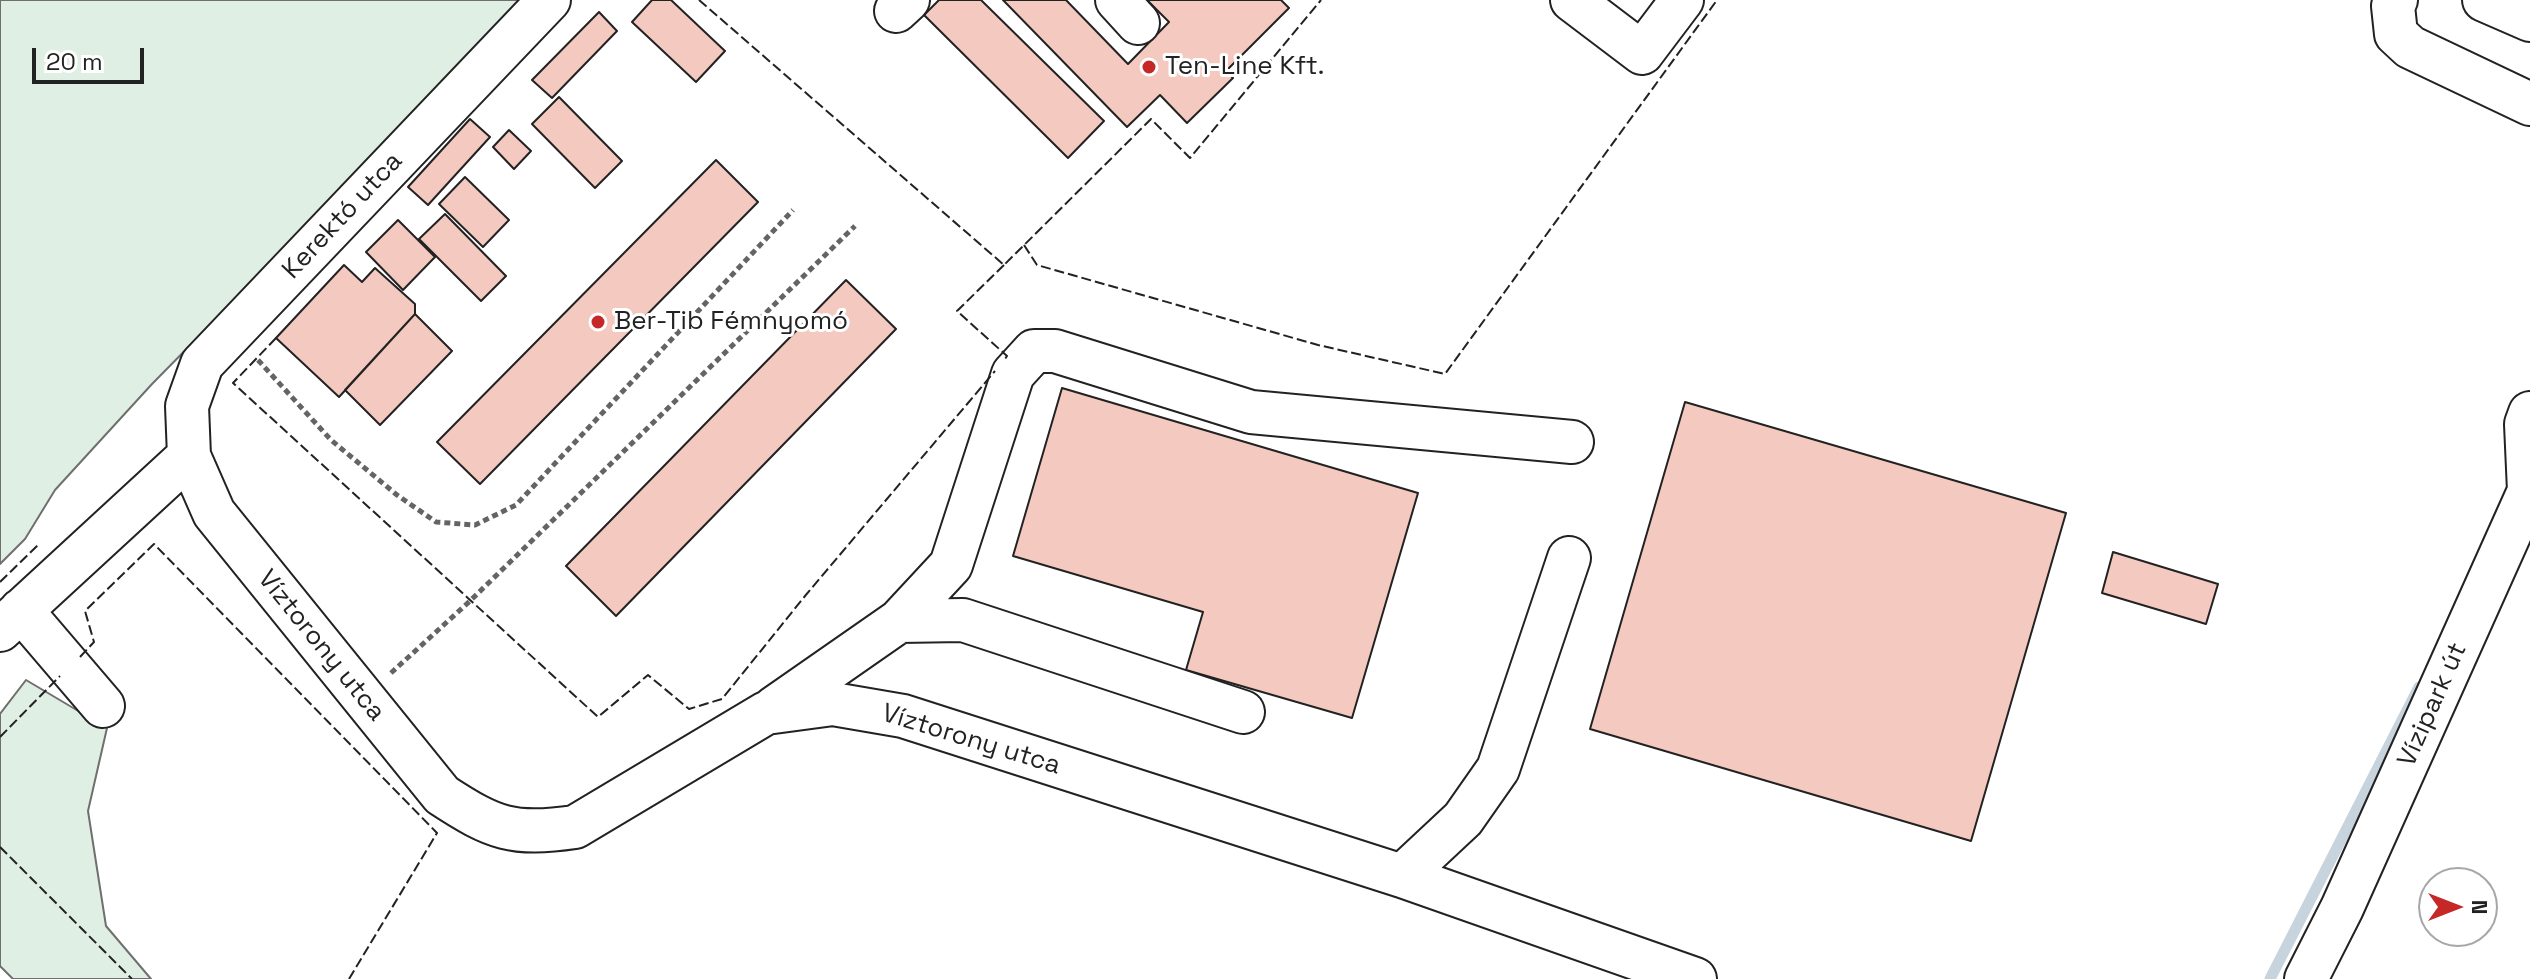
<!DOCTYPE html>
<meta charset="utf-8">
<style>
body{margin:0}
#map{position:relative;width:2530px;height:979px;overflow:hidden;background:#fff;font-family:"Space Grotesk",sans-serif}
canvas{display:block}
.north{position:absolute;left:2418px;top:867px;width:80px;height:80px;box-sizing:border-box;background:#fff;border:2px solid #a7a7a7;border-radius:50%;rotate:90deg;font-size:22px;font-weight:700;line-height:32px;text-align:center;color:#222}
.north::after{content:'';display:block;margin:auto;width:28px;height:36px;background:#c62828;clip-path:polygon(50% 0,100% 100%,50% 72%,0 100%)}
.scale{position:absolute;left:32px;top:48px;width:112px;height:36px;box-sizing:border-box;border:4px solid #222;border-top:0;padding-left:10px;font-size:24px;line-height:28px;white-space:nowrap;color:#222;-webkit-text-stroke:6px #fff;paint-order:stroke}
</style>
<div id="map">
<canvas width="2530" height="979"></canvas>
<div class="north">N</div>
<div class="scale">20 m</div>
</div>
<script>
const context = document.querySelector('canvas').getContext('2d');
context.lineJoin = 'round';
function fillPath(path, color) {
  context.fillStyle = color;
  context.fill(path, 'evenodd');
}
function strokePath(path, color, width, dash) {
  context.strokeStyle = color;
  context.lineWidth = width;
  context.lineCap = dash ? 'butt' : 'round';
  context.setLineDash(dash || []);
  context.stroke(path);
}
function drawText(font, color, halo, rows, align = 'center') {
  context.font = font + ' "Space Grotesk",sans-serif';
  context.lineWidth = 6;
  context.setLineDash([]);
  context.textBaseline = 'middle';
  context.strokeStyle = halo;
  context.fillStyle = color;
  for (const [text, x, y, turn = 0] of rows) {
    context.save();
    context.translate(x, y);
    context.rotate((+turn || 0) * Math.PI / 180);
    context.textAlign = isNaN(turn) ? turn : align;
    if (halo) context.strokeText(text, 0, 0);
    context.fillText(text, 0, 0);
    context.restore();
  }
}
const green = new Path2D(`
 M0,0H530L152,384L55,490L25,539L0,564Z
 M26,680L107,728L88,811L106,926L151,979H13L0,966V714Z`);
fillPath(green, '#e0efe3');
strokePath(green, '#6f6f6f', 2);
strokePath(new Path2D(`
 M2270,979L2419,687`), '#c7d3dd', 11);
const building = new Path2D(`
 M652,0H671L725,51L696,82L632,22Z
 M939,0H981L1104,121L1068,158L924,15Z
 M1003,0H1066L1128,64L1169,22L1147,0H1281L1289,8L1226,71L1233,78L1187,123L1160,95L1127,127Z
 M599,12L617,31L552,98L532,80Z
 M559,97L622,161L595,188L532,124Z
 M470,119L490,137L428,205L408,187Z
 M509,130L531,151L514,169L493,147Z
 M716,160L758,202L480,484L437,442Z
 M465,177L509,220L483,247L439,204Z
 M445,214L506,276L481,301L419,239Z
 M398,220L435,257L403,290L366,252Z
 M344,265L362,282L375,268L415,304V314L339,397L276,338Z
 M846,280L896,329L616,616L566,566Z
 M415,314L452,351L380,425L345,390Z
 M1062,388L1418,493L1352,718L1186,670L1203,612L1013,556Z
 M1685,402L2066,513L1971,841L1590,729Z
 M2113,552L2218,584L2206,624L2102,593Z`);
fillPath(building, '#f3c9c0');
strokePath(building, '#222', 2);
const minor = new Path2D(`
 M549,0L202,364L187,406L189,456L214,513L442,795C494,829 513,836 575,827L766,713L833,704L903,716L1402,876L1695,979
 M1117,0L1138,23
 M1572,0L1642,53L1682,0
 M2396,0L2393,6L2396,34L2410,47L2530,104
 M2484,0L2530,20
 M896,11L908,0
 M21,610L103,706
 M899,621L963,620L1243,712
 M0,630L189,456
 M774,708L899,621L951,565L1013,374L1034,351H1055L1251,412L1572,442
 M1402,876L1463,819L1498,769L1569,558
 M2306,979L2342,908L2529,491L2526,424L2530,413`);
strokePath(minor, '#222', 46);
strokePath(new Path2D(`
 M258,360L331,440L397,495L436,522L475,525L516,505L793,210
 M391,673L471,600L855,226`), '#646464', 5, [6, 4]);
strokePath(minor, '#fff', 42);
strokePath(new Path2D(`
 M699,0L1004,265L1151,119L1190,158L1321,0
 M1024,245L1037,265L1318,345L1445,374L1717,0
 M1004,265L957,311L1007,356L1005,359
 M276,338L233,383L598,717L648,675L689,709L722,699L805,596L995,371
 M0,582L39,544
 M80,657L94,642L85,611L154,544L437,833L349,979
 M0,737L60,676
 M0,847L132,979`), '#222', 2, [10, 4]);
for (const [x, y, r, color] of [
 [1149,67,8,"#c62828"],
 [598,322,8,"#c62828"]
]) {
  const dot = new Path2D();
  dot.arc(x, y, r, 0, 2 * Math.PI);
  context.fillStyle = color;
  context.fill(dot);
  strokePath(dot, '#fff', 3);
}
drawText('26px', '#222', '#fff', [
 ["Ten-Line Kft.",1165,67],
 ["Ber-Tib Fémnyomó",614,322]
], 'left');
drawText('26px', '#222', '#fff', [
 ["Kerektó utca",343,216,-47],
 ["Víztorony utca",321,646,51],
 ["Vízipark út",2433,705,-66],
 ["Víztorony utca",971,740,17]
]);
</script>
